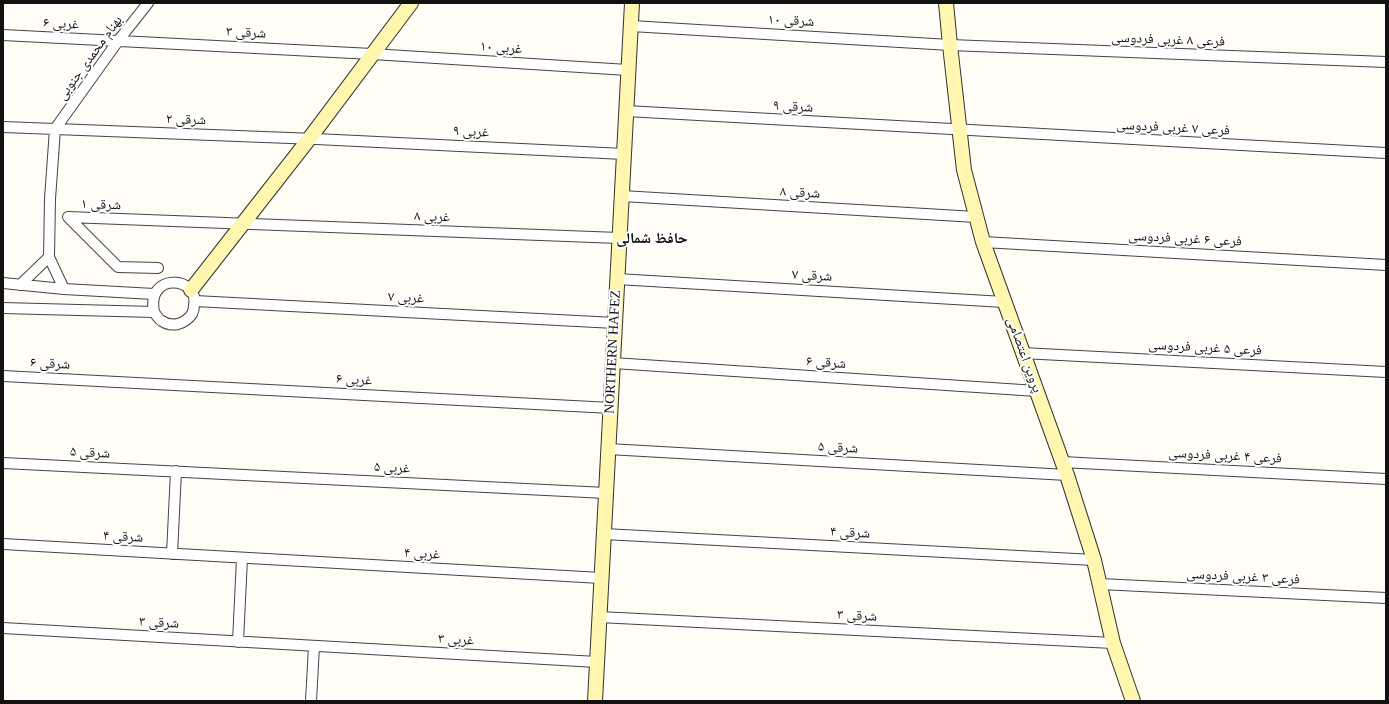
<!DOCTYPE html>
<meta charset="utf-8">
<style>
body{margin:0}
#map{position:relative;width:1389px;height:704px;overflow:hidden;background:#fffdf5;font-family:"Times New Roman",serif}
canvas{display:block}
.frame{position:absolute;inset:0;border:4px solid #111;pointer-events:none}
</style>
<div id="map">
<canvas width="1389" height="704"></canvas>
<div class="frame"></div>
</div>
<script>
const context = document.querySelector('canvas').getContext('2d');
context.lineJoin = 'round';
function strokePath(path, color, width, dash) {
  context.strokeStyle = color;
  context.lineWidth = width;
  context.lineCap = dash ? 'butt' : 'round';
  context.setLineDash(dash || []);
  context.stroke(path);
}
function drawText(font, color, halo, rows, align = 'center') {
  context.font = font + ' "Times New Roman","Noto Naskh Arabic",serif';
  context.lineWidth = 4;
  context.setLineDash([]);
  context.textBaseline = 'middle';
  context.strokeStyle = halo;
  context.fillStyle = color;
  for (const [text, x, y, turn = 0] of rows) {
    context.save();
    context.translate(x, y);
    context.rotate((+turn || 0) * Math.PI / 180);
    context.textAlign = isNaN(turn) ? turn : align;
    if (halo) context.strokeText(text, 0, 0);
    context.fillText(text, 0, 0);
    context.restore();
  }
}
const street = new Path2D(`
 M631,26L950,45L1386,62
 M3,35L372,54L628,70
 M626,111L1386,153
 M3,127L316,139L624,154
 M55,129L118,41L148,3
 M622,196L976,217
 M983,242L1386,265
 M49,257L50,199L55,129
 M158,268L118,267L68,217L619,238
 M617,279L1004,302
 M3,283L64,289L154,294
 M20,285L49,257L64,289
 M195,301L615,323
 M3,308L154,312C156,315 159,320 162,321C172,328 185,324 192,314C193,312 194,308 194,305C200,277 146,271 154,312
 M1022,353L1386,372
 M613,363L1037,391
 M3,376L611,408
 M608,449L1067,475
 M1062,462L1386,479
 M3,463L606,493
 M604,534L1094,560
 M3,544L601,578
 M172,554L176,471
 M1100,584L1386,598
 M599,617L1113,643
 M3,628L597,662
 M238,642L242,558
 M311,701L314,646`);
const secondary = new Path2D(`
 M946,3L950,45L964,170L983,242L1067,475L1094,560L1113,643L1133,701
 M191,290L309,139L411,3
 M595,701L632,3`);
strokePath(street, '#444', 12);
strokePath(secondary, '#333', 16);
strokePath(street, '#fff', 10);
strokePath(secondary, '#fff6b0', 14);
drawText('14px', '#111', '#fff', [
 ["شرقی ۱۰",791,21,3],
 ["۶ غربی",61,24,3],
 ["۳ شرقی",246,33,3],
 ["فرعی ۸ غربی فردوسی",1168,40,2],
 ["۱۰ غربی",501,48,4],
 ["بهنام محمدی جنوبی",90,58,-54],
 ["شرقی ۹",793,107,3],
 ["۲ شرقی",186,120,2],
 ["فرعی ۷ غربی فردوسی",1173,128,3],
 ["۹ غربی",471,132,3],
 ["۸ شرقی",800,193,3],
 ["۱ شرقی",101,205,2],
 ["۸ غربی",432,217,2],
 ["فرعی ۶ غربی فردوسی",1185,239,3],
 ["۷ شرقی",812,276,3],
 ["۷ غربی",406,298,3],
 ["فرعی ۵ غربی فردوسی",1205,348,3],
 ["NORTHERN HAFEZ",613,352,-87],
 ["پروین اعتصامی",1024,355,70],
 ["۶ شرقی",826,363,4],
 ["۶ شرقی",50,364,3],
 ["۶ غربی",354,380,3],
 ["۵ شرقی",838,448,3],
 ["۵ شرقی",90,453,3],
 ["فرعی ۴ غربی فردوسی",1225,456,3],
 ["۵ غربی",392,468,3],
 ["۴ شرقی",850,533,3],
 ["۴ شرقی",123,537,3],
 ["۴ غربی",422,554,3],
 ["فرعی ۳ غربی فردوسی",1243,577,3],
 ["۳ شرقی",857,616,3],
 ["۳ شرقی",159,623,3],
 ["۳ غربی",456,640,3]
]);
drawText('bold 15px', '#111', '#fff', [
 ["حافظ شمالی",652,239]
]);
</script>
